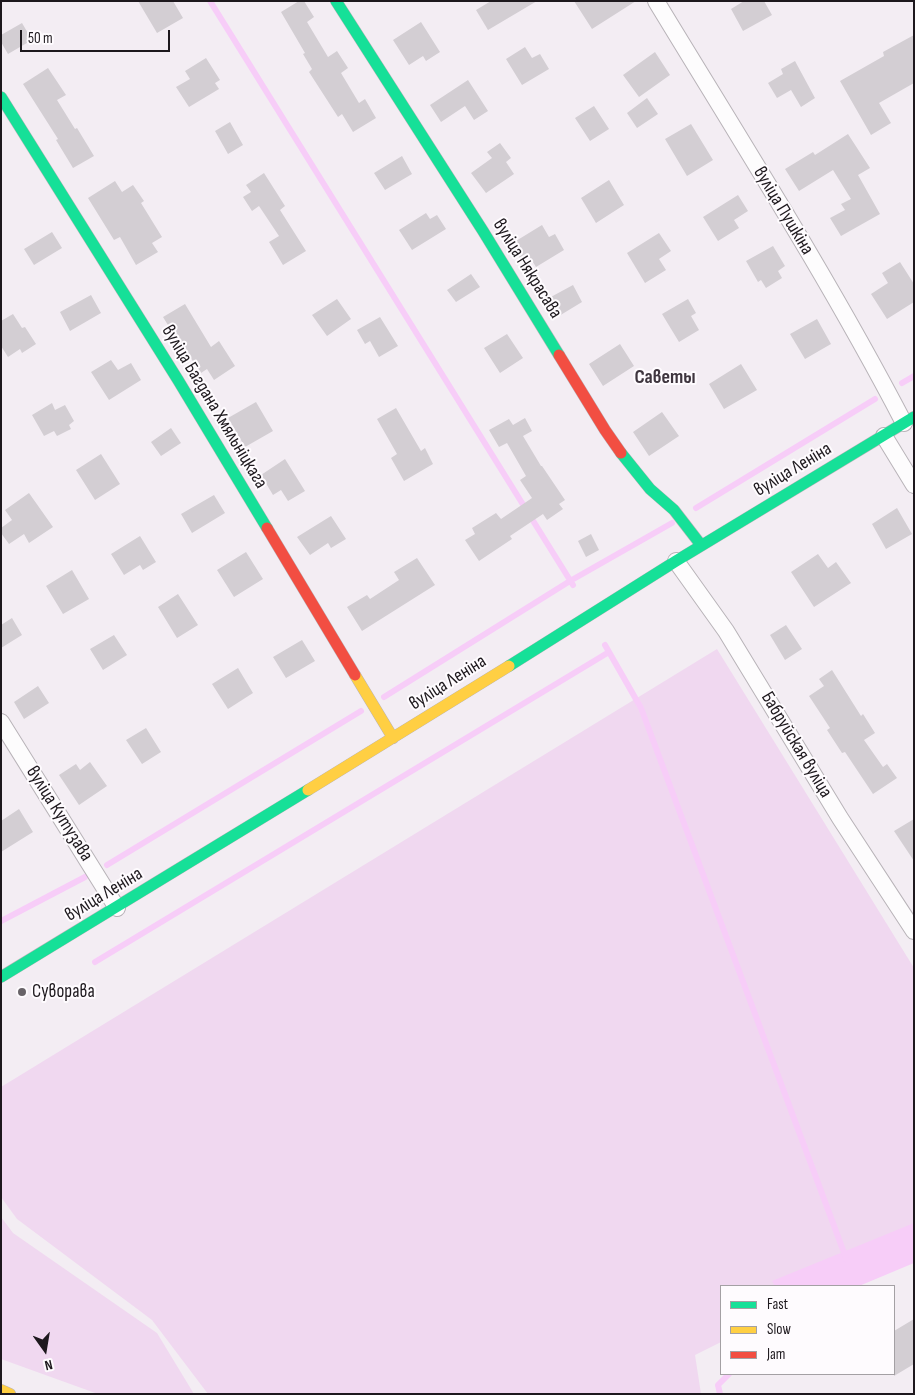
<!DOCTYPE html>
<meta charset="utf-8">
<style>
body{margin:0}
#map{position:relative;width:915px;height:1395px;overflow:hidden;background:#f3edf3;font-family:"Sofia Sans Condensed",sans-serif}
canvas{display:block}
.frame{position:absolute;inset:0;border:2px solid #1d181d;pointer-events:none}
.legend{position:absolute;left:720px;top:1285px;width:175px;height:90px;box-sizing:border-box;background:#fefbfe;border:1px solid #a4a0a4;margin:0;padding:6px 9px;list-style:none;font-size:15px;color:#1d181d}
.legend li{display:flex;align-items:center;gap:10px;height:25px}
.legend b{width:25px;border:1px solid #a4a0a4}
.north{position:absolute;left:20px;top:1325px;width:50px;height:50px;-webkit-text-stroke:4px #fefbfe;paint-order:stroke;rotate:167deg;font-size:14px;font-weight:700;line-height:20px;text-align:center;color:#1d181d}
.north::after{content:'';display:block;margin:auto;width:18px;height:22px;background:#1d181d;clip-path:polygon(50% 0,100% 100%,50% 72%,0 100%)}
.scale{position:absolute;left:20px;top:30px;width:150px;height:22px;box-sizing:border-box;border:2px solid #1d181d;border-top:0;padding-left:6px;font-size:15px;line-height:18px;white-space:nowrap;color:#1d181d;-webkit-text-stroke:4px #fefbfe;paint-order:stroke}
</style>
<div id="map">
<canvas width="915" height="1395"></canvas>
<div class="frame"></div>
<ul class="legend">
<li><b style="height:6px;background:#16e098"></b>Fast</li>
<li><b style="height:6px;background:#ffcf43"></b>Slow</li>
<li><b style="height:6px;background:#f24e42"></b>Jam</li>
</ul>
<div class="north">N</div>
<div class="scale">50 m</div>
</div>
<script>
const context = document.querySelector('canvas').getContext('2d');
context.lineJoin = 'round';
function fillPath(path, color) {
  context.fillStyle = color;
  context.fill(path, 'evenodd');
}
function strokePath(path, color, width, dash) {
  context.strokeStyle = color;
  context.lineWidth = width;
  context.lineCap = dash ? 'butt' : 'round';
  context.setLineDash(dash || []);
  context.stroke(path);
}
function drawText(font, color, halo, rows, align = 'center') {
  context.font = font + ' "Sofia Sans Condensed",sans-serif';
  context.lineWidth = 4;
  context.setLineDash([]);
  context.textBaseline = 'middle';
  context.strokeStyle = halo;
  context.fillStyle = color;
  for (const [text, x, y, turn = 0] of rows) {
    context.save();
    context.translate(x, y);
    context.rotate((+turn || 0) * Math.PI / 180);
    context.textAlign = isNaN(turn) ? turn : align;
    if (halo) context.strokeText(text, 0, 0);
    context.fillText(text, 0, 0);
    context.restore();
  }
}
fillPath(new Path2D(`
 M717,649L914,968V1247L834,1286H721V1342L695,1355L701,1394H208L152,1320L17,1219L1,1197V1087Z
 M1,1217L13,1233L157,1333L194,1394H98L1,1359Z`), '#f0d8f0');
fillPath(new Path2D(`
 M914,1223V1263L859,1286H775L772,1281Z`), '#f7cdf8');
strokePath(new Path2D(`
 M210,1L573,585
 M902,383L914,376
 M696,508L875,399
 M605,645L641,708L846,1258L845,1259
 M384,697L570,581L672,523
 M107,865L361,711
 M1,921L85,877
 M95,962L609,652
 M720,1394L718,1385L729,1374`), '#f7cdf8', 6);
fillPath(new Path2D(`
 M138,1H173L183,18L157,33Z
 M299,1H304L314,17L307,22L328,57L337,51L348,68L341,73L359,103L365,99L376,118L353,132L342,114L338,117L309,72L312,69L303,54L305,53L281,12Z
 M491,1H537L488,30L476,10Z
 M574,1H636L592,29Z
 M744,1H764L772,15L743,31L731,9Z
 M421,22L440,52L426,61L423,56L409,65L393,40Z
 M22,23L32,40L8,54L1,42V35Z
 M914,35V83L879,103L891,123L871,135L840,81L884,56L883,52Z
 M525,47L532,58L540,54L549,69L522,85L506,59Z
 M655,52L670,75L639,97L623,75Z
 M206,58L220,80L215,83L219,89L189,107L176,87L190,79L185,71Z
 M795,61L815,98L801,107L791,90L777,98L768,83L783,74L781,69Z
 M48,68L66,95L57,100L75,129L77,128L94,156L73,168L56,140L58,139L23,84Z
 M468,80L488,111L474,120L465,106L441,122L430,105Z
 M647,98L658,114L637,128L627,113Z
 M594,106L609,129L590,141L575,118Z
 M230,122L243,145L228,154L215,131Z
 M691,124L713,160L687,176L665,139Z
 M848,134L870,168L858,175L880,214L841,236L830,218L845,210L841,204L851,199L833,170L799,191L785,169L813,152L815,155Z
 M500,143L511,158L506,162L514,174L486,193L471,173L492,158L487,152Z
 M402,156L412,174L385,190L374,173Z
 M264,173L285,206L280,210L306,251L283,265L269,242L279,236L259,206L252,211L243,197L251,192L246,185Z
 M609,180L624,205L596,223L581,198Z
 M115,181L122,192L133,185L144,201L141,203L162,237L152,243L158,252L136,265L120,237L114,240L88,198Z
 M738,195L748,211L734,220L739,228L718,241L703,217Z
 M426,213L430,219L437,215L446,229L412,250L399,230Z
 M542,225L549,237L555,234L564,250L536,267L528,254L520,259L511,244Z
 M52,232L62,248L34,265L24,249Z
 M659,233L671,251L659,259L666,270L645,283L627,253Z
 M773,246L785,266L778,271L782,278L766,288L761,280L758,282L746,261Z
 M900,262L914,284V302L887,319L871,294L888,283L882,273Z
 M471,274L480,287L456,302L447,290Z
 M573,285L582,302L559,316L549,298Z
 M91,295L101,313L70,331L60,312Z
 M337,299L351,319L327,336L312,315Z
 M688,299L696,313L691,316L699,330L679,342L662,314Z
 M185,304L211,347L219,341L235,366L214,380L207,369L201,373L180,342L179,343L163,317Z
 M13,314L22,328L25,327L36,344L22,353L20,349L8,357L1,346V321Z
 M380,317L398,346L379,357L370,341L365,344L357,330Z
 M817,319L831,344L805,359L790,334Z
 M507,334L523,358L500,373L484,348Z
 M620,344L634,366L603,386L589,364Z
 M111,360L118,370L131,363L141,380L109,400L91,372Z
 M741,364L757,390L724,409L709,384Z
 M256,402L273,431L245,447L228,418Z
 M52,403L55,410L65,405L74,421L69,425L71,429L57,436L54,431L44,436L32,415Z
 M396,408L421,451L425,448L433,464L404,481L391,458L397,454L377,419Z
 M662,412L679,436L649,456L633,432Z
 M525,418L532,431L523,436L541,466H542L565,500L559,504L563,509L547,520L543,514L510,536L512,539L479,561L465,540L475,534L472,528L496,513L501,519L532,498L520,480L526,476L507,443L499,447L489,430L509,419L513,425Z
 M171,428L181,443L161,456L151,442Z
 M101,454L120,484L95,500L76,470Z
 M285,459L305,491L288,501L281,490L273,495L261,475Z
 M29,493L53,527L29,543L24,534L9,544L1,533V528L12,520L5,510Z
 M214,495L225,513L192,533L181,514Z
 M897,508L912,534L886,549L872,524Z
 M331,516L346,539L331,548L328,543L310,555L297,537Z
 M591,534L599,550L586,557L578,541Z
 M140,536L156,562L143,570L140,565L124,575L111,554Z
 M246,552L263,579L234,597L217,570Z
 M818,554L828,568L836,562L851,583L814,607L791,572Z
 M417,558L435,585L362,631L347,607L367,595L370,599L399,580L394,572Z
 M72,570L89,599L63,614L46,586Z
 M178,594L198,625L177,638L158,607Z
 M12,618L22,635L1,648V625Z
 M786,625L802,649L785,660L770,635Z
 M114,635L127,655L103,670L90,649Z
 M302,640L315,661L286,678L273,657Z
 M238,668L253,693L228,709L212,684Z
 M832,670L861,716L863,714L875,733L864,740L883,767L887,764L897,778L873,794L845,752L842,753L827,730L830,728L809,696L824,686L819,679Z
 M38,686L49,703L24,719L14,702Z
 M146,728L161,752L142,764L126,740Z
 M90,762L107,786L79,805L59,775L76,764L80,770Z
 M19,809L33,832L1,852V821Z
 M914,819V861L894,831Z
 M914,1319V1364L894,1376V1331Z`), '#d3ced3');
const street = new Path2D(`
 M656,1C741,141 829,279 904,423
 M884,436L914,485
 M676,561L726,631L840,818L914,931
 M1,722L117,908`);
const fast = new Path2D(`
 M336,1L483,231L559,355
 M1,97L178,380L267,528
 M621,453L650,489L674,510L701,545
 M509,666L676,561L914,417
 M1,977L308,790`);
const slow = new Path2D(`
 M355,675L393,738
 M308,790L509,666
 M1,1390L10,1394`);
const jam = new Path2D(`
 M559,355L605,430L621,453
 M267,528L355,675`);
strokePath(street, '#b8b3b8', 18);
strokePath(fast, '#b8b3b8', 12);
strokePath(slow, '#b8b3b8', 12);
strokePath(jam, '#b8b3b8', 12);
strokePath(street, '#fdfcfd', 16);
strokePath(fast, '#16e098', 11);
strokePath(slow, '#ffcf43', 11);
strokePath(jam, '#f24e42', 11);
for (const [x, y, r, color] of [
 [22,992,5,"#686368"]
]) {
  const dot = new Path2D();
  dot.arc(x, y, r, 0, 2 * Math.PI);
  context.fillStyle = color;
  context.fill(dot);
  strokePath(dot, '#fefbfe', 2);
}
drawText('19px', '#1d181d', '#fefbfe', [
 ["вуліца Пушкіна",783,211,59],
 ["вуліца Някрасава",527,269,58],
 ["вуліца Багдана Хмяльніцкага",214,407,59],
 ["вуліца Леніна",793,470,-31],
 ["вуліца Леніна",448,683,-32],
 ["Бабруйская вуліца",796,745,59],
 ["вуліца Кутузава",59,814,58],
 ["вуліца Леніна",104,895,-31]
]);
drawText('19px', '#1d181d', '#fefbfe', [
 ["Суворава",32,992]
], 'left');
drawText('bold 20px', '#3e353e', '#fefbfe', [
 ["Саветы",665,378]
]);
</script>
